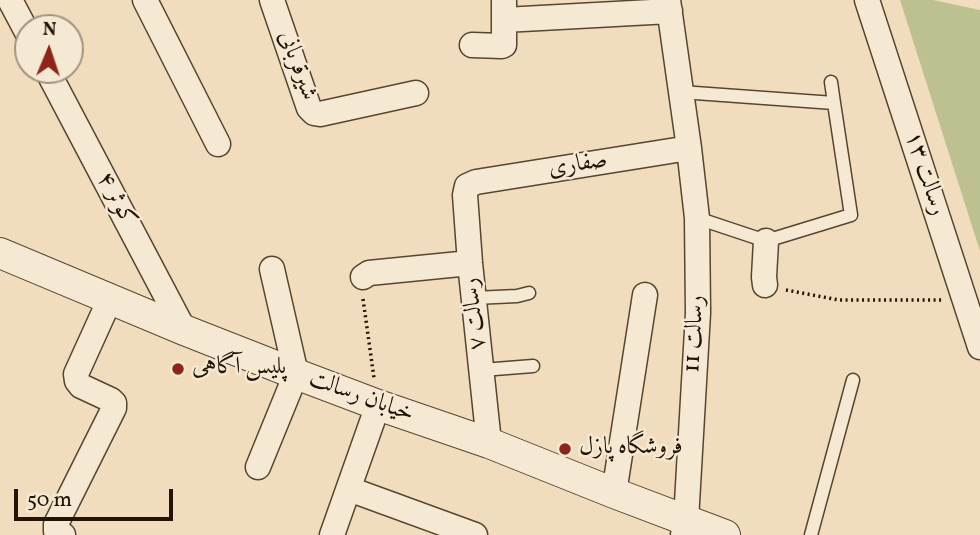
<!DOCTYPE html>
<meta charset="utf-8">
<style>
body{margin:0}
#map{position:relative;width:980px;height:535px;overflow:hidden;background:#f1ddbd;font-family:Vollkorn,serif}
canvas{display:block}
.north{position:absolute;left:14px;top:14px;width:70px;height:70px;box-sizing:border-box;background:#f6e9d4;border:2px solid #a2937f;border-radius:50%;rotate:2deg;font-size:19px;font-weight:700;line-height:28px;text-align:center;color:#231300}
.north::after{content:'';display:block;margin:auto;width:24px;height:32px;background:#8f2418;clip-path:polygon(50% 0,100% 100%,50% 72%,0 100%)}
.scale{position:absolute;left:14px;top:489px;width:159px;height:32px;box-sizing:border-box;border:4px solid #231300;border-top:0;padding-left:9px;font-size:21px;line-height:24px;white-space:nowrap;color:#231300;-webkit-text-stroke:5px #f6e9d4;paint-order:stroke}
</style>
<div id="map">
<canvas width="980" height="535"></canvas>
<div class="north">N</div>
<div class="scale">50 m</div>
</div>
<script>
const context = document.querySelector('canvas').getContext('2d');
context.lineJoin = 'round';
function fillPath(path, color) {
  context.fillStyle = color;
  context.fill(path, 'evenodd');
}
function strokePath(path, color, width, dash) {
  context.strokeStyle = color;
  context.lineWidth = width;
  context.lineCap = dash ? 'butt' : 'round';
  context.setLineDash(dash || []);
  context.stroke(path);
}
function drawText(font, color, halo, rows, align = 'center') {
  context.font = font + ' Vollkorn,Amiri,serif';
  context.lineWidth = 5;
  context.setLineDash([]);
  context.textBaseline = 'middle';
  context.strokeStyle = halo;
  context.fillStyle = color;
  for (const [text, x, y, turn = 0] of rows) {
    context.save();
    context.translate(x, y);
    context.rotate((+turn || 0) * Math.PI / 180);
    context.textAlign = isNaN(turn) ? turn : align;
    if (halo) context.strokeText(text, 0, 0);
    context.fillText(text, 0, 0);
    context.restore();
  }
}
fillPath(new Path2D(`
 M900,0H933L980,10V251Z`), '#bdc08f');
const service = new Path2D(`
 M831,82L834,103
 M681,92L834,103L851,215L766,241L697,218
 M474,298L517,296L529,293
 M482,370L533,366
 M811,535L853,380`);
const minor = new Path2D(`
 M10,0L28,34
 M145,0L218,144
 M272,0L309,108L314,113L320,114L416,93
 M668,0L689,148L697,218L698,313L686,520L683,535
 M867,0L980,347
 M504,20L670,11
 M472,45L502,46L504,45V0
 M47,70L184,330
 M363,277L369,273L470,263
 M765,285L764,277L766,241
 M489,443L470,263L465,195L467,186L476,182L689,148
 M258,467L296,374L272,269
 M349,489L475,535
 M614,493L645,295
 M63,535L56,531V524L114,408V403L111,400L81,386L77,381L76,374L110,299
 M332,535L378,405`);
const tertiary = new Path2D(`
 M0,253L184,330L296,374L378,405L489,443L614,493L725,535`);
strokePath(service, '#56462f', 15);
strokePath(minor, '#56462f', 27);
strokePath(tertiary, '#56462f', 32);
strokePath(new Path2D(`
 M786,290L839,300H942
 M363,299L374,378`), '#231300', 3.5, [2, 3.5]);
strokePath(service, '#f6e9d4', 12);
strokePath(minor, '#f6e9d4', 24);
strokePath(tertiary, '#f6e9d4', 30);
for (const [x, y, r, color] of [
 [178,369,7,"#8f2418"],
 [565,449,7,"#8f2418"]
]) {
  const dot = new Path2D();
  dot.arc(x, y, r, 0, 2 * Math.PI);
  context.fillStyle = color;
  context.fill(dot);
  strokePath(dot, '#f6e9d4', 2.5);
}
drawText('24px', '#231300', '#f6e9d4', [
 ["شیرقربانی",296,66,70],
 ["صفاری",578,166,-9],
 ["رسالت ۱۳",924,174,72],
 ["کوثر ۴",115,200,62],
 ["رسالت ۷",476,314,-96],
 ["رسالت 11",696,334,-87],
 ["خیابان رسالت",361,398,20]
]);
drawText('24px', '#231300', '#f6e9d4', [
 ["پلیس آگاهی",192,369],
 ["فروشگاه پازل",579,449]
], 'left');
</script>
